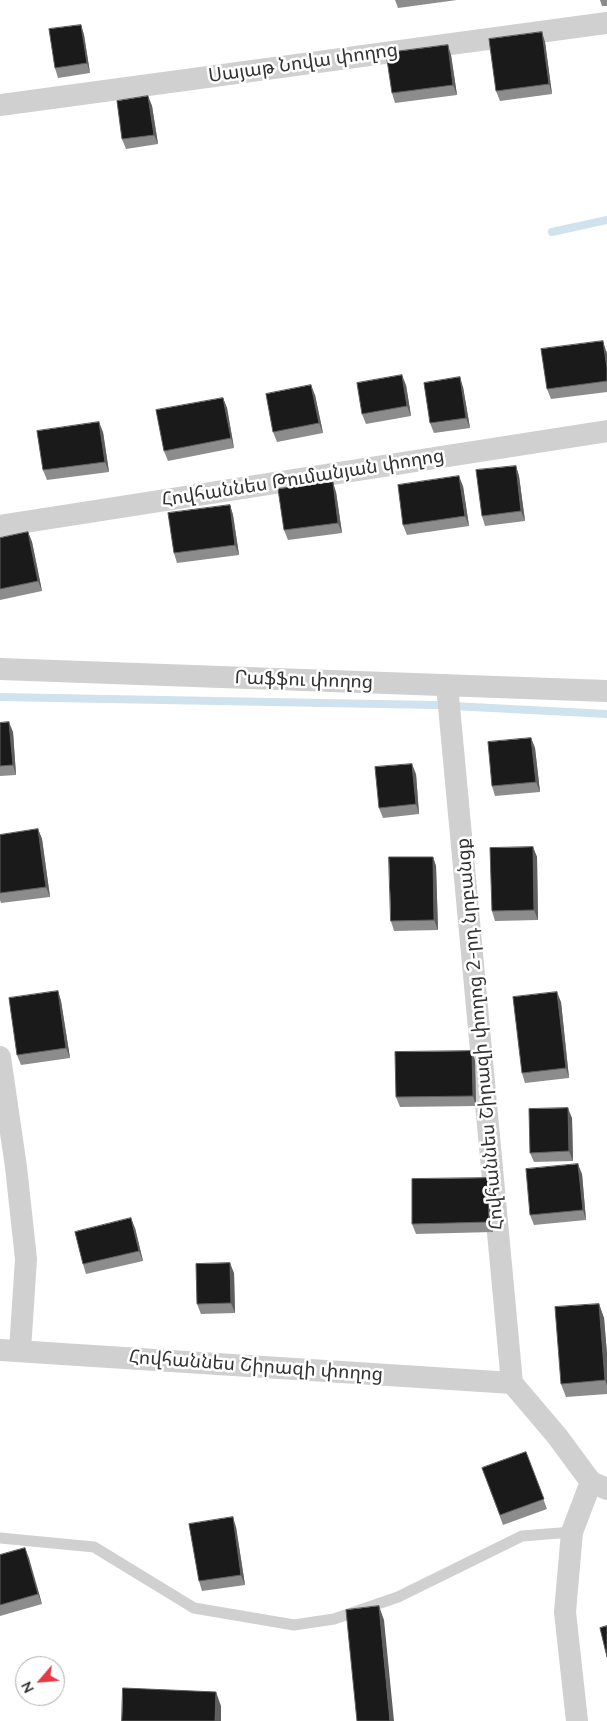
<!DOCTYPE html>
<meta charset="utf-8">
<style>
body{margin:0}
#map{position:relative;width:607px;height:1721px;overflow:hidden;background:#fff;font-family:Mulish,sans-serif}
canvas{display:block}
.north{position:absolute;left:15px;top:1656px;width:50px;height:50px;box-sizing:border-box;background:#fff;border:1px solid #adadad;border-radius:50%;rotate:243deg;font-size:14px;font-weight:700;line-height:20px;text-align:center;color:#333}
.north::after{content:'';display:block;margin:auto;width:18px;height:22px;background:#e63946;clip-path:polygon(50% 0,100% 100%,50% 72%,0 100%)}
</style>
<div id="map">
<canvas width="607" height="1721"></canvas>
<div class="north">N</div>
</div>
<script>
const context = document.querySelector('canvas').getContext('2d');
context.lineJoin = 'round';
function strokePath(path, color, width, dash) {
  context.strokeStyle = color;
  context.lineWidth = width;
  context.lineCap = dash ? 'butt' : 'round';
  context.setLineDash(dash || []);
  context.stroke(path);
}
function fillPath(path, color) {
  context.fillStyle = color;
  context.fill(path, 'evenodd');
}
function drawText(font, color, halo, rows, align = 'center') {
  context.font = font + ' Mulish,"Noto Sans Armenian",sans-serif';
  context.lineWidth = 5;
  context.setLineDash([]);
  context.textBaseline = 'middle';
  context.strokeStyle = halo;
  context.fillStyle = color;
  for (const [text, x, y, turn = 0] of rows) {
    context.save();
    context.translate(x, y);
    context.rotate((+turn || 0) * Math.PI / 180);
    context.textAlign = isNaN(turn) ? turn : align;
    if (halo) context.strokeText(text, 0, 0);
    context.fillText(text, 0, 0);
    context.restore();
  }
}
strokePath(new Path2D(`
 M552,232L607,220
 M0,697L434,705L607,714`), '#cfe2ee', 8);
strokePath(new Path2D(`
 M0,1538L94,1547L194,1608L294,1625L334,1619L398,1597L522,1536L572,1532`), '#d0d0d0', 11);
strokePath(new Path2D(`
 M0,105L607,23
 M0,526L607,431
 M0,669L607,691
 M447,685L512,1383
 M0,1057L16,1167L26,1259L20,1350
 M0,1350L512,1383
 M512,1383L557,1436L591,1482L607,1489
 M577,1721L565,1612L572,1532L591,1482`), '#d0d0d0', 22);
fillPath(new Path2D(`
 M395,0H457L398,8Z
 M600,0H607V6H602Z
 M81,25L84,35L90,73L58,78L55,68Z
 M545,42L552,94L500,101L496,91Z
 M451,55L457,95L395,103L392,93Z
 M148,96L152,106L158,144L126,149L122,139Z
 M607,351V392L551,399L547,389Z
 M406,385L411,416L366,424L362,414Z
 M463,387L470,428L434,433L430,423Z
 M315,395L323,433L277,442L273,432Z
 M223,398L227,408L234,448L168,461L164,451Z
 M103,432L109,472L47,480L43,470Z
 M516,466L519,476L525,521L485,526L482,516Z
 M463,486L469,526L407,535L403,525Z
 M336,492L342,533L288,540L284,530Z
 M230,505L233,515L239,555L177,563L174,553Z
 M28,532L32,542L42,591L0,600V538Z
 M0,723L13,732L16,775L0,776Z
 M531,738L535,748L540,792L495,796L492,786Z
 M416,774L419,814L383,818L379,808Z
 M38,829L42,839L50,897L1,903L0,900V835Z
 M533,847L537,857L538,920L495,921L492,911Z
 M433,857L436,866L438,930L394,931L391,921Z
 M58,991L61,1001L70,1058L21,1065L17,1055Z
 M561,1002L569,1078L525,1083L522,1073Z
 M472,1051L475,1061L476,1106L400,1107L396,1097Z
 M572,1118L573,1161L534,1162L530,1153Z
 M582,1174L586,1220L534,1225L530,1215Z
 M492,1188L493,1232L416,1234L412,1224Z
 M135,1228L143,1261L86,1274L83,1264Z
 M234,1273L235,1313L201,1314L197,1304Z
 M599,1304L604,1318L607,1354V1394L566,1397L561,1384Z
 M526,1452L547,1509L503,1525L482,1468Z
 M236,1527L245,1585L202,1591L199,1581Z
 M25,1548L42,1604L0,1616V1555Z`), '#8c8c8c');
fillPath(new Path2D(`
 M81,25L84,35L90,73L87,63Z
 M542,32L545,42L552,94L549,84Z
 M448,45L451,55L457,95L453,85Z
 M148,96L152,106L158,144L154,135Z
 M603,341L607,354V368Z
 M402,375L406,385L411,416L407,406Z
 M460,377L463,387L470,428L466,418Z
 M311,385L315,395L323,433L319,423Z
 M223,398L227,408L234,448L231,438Z
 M99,422L103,432L109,472L105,462Z
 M516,466L519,476L525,521L521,511Z
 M459,476L463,486L469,526L465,516Z
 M333,482L336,492L342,533L338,523Z
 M230,505L233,515L239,555L235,545Z
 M28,532L32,542L42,591L38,581Z
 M9,722L13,732L16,775L13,765Z
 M531,738L535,748L540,792L536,782Z
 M412,764L416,774L419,814L416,804Z
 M38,829L42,839L50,897L46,887Z
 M533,847L537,857L538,920L534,910Z
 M433,857L436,866L438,930L434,920Z
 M58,991L61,1001L70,1058L66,1048Z
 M557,992L561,1002L569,1078L566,1068Z
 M472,1051L475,1061L476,1106L473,1096Z
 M568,1108L572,1118L573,1161L569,1151Z
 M578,1164L582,1174L586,1220L583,1210Z
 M488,1178L492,1188L493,1232L489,1222Z
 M131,1218L135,1228L143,1261L139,1251Z
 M230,1263L234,1273L235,1313L231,1303Z
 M599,1304L604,1318L607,1354V1386L605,1380Z
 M233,1517L236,1527L245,1585L241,1575Z
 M25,1548L29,1558L42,1604L38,1594Z
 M379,1606L384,1620L394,1721H390Z
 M216,1692L221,1706V1721H215Z`), '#5f5f5f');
const building = new Path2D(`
 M81,25L87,63L55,68L49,29Z
 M542,32L549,84L496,91L489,39Z
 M448,45L453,85L392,93L386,53Z
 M148,96L154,135L122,139L117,101Z
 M603,341L607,368V381L547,389L541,349Z
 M402,375L407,406L362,414L357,383Z
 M460,377L466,418L430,423L424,383Z
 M311,385L319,423L273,432L266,394Z
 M223,398L231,438L164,451L156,410Z
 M99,422L105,462L43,470L37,431Z
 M516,466L521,511L482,516L476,470Z
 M459,476L465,516L403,525L398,485Z
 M333,482L338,523L284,530L278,489Z
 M230,505L235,545L174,553L168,513Z
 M28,532L38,581L0,589V538Z
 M9,722L13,765L0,766V723Z
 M531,738L536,782L492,786L488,742Z
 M412,764L416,804L379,808L375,767Z
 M38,829L46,887L0,893V835Z
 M533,847L534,910L492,911L490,848Z
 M389,857H433L434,920L391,921Z
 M58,991L66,1048L17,1055L9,998Z
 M557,992L566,1068L522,1073L513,997Z
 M472,1051L473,1096L396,1097L395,1052Z
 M568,1108L569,1151L530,1153L529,1109Z
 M578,1164L583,1210L530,1215L526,1169Z
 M488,1178L489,1222L412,1224V1179Z
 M131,1218L139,1251L83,1264L75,1232Z
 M230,1263L231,1303L197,1304L196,1264Z
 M599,1304L605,1380L561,1384L555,1307Z
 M526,1452L544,1499L500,1515L482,1468Z
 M233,1517L241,1575L199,1581L189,1524Z
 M25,1548L38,1594L0,1605V1555Z
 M379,1606L390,1721H357L346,1610Z
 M607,1626V1657L600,1628Z
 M123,1688L216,1692L215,1721H122Z`);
fillPath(building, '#1a1a1a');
strokePath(building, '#5f5f5f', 1);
drawText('19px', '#333', '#fff', [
 ["Սայաթ Նովա փողոց",303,63,-8],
 ["Հովհաննես Թումանյան փողոց",303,478,-9],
 ["Րաֆֆու փողոց",304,680,2],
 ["Հովհաննես Շիրազի փողոց 2-րդ նրբանցք",480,1034,-95],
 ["Հովհաննես Շիրազի փողոց",256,1366,4]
]);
</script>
